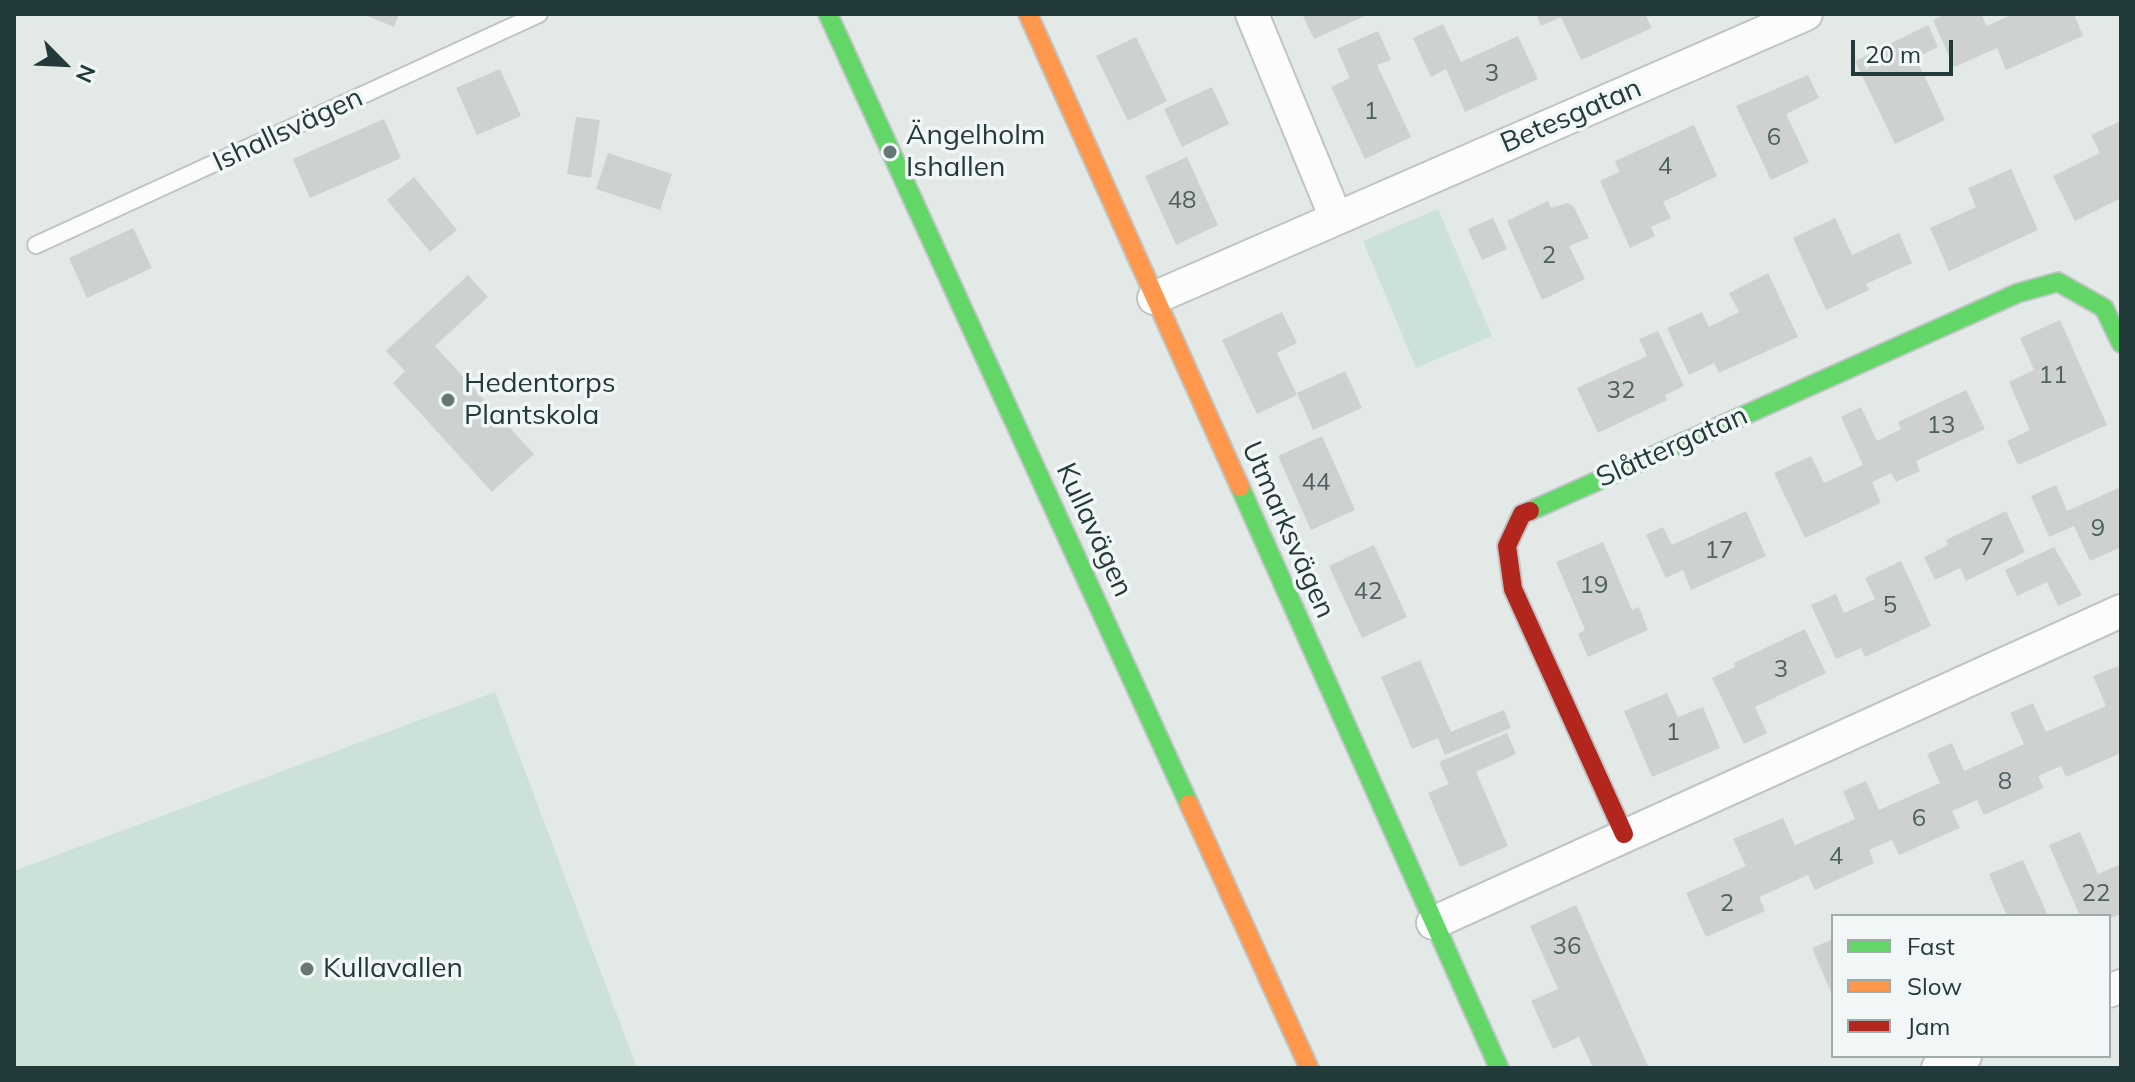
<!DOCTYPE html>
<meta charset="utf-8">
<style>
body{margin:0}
#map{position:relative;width:2135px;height:1082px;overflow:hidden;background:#e3e9e7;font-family:Mulish,sans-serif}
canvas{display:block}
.frame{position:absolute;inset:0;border:16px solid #223a39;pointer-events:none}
.legend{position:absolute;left:1831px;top:914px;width:280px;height:144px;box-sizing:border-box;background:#f1f7f6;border:2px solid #9eabaa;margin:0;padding:10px 14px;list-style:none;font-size:24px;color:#223a39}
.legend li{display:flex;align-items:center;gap:16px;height:40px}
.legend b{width:40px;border:2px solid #9eabaa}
.north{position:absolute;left:24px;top:24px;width:80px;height:80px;-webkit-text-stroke:6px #f1f7f6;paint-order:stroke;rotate:114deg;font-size:22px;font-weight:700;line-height:32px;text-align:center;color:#223a39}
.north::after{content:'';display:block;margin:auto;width:28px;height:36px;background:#223a39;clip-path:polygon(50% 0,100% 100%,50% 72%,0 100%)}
.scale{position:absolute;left:1851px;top:40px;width:102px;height:36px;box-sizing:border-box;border:4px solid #223a39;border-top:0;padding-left:10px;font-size:24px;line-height:28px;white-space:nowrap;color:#223a39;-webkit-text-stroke:6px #f1f7f6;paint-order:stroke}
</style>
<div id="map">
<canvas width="2135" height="1082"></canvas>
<div class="frame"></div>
<ul class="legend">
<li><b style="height:10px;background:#63d668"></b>Fast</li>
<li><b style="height:10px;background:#ff974d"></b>Slow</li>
<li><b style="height:10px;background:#b3261e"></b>Jam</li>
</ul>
<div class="north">N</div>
<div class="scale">20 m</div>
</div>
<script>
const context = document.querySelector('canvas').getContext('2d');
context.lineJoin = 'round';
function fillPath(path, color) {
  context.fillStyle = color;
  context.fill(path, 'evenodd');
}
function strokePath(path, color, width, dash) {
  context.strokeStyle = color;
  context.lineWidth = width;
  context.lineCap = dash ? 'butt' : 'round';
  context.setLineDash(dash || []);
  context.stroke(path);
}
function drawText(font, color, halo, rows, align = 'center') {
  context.font = font + ' Mulish,sans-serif';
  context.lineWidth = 7;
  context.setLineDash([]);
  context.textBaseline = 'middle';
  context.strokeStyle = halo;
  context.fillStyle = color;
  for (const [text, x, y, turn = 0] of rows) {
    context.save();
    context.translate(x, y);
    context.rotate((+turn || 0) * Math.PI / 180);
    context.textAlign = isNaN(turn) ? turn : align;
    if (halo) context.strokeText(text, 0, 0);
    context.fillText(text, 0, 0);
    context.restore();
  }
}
fillPath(new Path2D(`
 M1438,209L1492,336L1416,368L1363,241Z
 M495,692L637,1068H14V871Z`), '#cce1d8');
fillPath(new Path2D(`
 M363,14H399L394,27Z
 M1302,14H1369L1314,39Z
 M1536,14H1645L1652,28L1581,60L1561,17L1541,26Z
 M1946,14H1981L1987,26L2013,14H2074L2083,36L2006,70L1997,48L1954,67L1933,20Z
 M1443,24L1461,62L1518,36L1538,79L1465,112L1446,69L1431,77L1413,38Z
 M1928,25L1938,47L1916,58L1945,120L1895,144L1855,61Z
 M1378,31L1391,60L1377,65L1411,137L1365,159L1331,87L1350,78L1337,49Z
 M1136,37L1167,101L1128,121L1096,56Z
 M500,69L521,116L477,135L456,88Z
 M1808,75L1819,98L1786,114L1809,162L1771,180L1736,106Z
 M1212,87L1229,124L1182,147L1164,109Z
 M576,117L600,120L591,178L567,174Z
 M384,119L401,158L310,198L293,159Z
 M2121,121V198L2075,221L2053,176L2100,153L2091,135Z
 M1694,125L1717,176L1663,202L1671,218L1651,227L1655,236L1630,248L1600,181L1619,172L1615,161Z
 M608,153L672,174L660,210L596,189Z
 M1187,157L1218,225L1176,245L1145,176Z
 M2011,169L2038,230L1949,271L1930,228L1976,207L1968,188Z
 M414,177L457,230L430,252L387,200Z
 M1548,201L1551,208L1568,203L1574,207L1589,238L1569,246L1585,279L1542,300L1507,221Z
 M1493,218L1507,249L1482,260L1468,229Z
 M1835,218L1852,255L1899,233L1912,263L1866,284L1869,290L1826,310L1793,238Z
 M133,228L152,268L87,298L69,258Z
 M1768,273L1798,337L1719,373L1714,363L1689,375L1667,328L1702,312L1709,327L1739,312L1729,293Z
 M468,275L488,297L435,346L534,454L492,492L393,383L405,371L386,351Z
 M1282,312L1297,343L1277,353L1297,395L1257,414L1222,340Z
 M2060,320L2107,425L2018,465L2007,441L2030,430L2009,382L2034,370L2020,338Z
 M1658,331L1684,386L1665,395L1667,400L1598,433L1577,388L1647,356L1639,339Z
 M1345,371L1362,408L1313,430L1297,393Z
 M1966,390L1985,429L1916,461L1920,471L1896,482L1891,473L1872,482L1881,503L1805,538L1774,473L1811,456L1824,483L1863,465L1841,417L1861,407L1877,441L1901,429L1898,422Z
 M1322,436L1355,510L1311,530L1278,456Z
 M2056,485L2067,511L2121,487V547L2090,561L2074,526L2049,537L2031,496Z
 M1746,511L1766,556L1691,590L1683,570L1666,578L1646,535L1663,527L1672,545Z
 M2006,511L2025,552L1966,581L1960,568L1935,580L1924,557L1948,545L1946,540Z
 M1603,542L1632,610L1639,607L1648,630L1588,657L1578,634L1585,630L1556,562Z
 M1374,545L1407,617L1362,638L1329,566Z
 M2054,547L2082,595L2058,606L2047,582L2017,596L2005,570Z
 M1901,561L1931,626L1865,657L1861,648L1836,659L1811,605L1836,594L1844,613L1875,599L1865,578Z
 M1805,629L1826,673L1755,707L1767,733L1744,744L1712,678L1735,667L1734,663Z
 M1420,660L1451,732L1504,710L1511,728L1445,755L1438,738L1412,749L1381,677Z
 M2118,666L2121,673V753L2066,777L2061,766L2038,776L2044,788L1984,815L1977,800L1952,811L1960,828L1899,855L1892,840L1869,850L1874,863L1815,890L1808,875L1759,897L1765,911L1706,937L1686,893L1746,866L1733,839L1783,818L1795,845L1855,819L1843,791L1866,781L1879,810L1940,783L1927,754L1952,743L1964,771L2024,744L2010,713L2033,703L2046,732L2106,706L2093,676Z
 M1667,693L1678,717L1703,707L1720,748L1652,777L1624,711Z
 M1507,733L1516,754L1476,772L1508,846L1460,867L1428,793L1449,784L1439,762Z
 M2080,832L2098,874L2121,864V914L2109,919L2105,915L2080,916L2049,845Z
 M2023,860L2048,916H2007L1989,874Z
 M1576,905L1604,968L1649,1068H1593L1579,1037L1553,1049L1531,1001L1558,989L1530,926Z
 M1833,939V997L1812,948Z`), '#cdd2d1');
const lane = new Path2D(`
 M36,245L539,14`);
const street = new Path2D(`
 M1252,14L1336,218
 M1154,298L1806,14
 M1433,923L2121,611
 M2109,991L2121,986
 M1938,1068L1965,1056`);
const fast = new Path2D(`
 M828,14L1189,804
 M1240,487L1499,1068
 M1530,511L2018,293L2058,282L2104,308L2121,343`);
const slow = new Path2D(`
 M1028,14L1240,487
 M1189,804L1309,1068`);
const jam = new Path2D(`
 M1530,511L1522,514L1507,546L1513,589L1624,834`);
strokePath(lane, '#c0c5c4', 20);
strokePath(street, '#c0c5c4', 36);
strokePath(fast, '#bfc6c5', 22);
strokePath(slow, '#bfc6c5', 22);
strokePath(jam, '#bfc6c5', 22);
strokePath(lane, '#fbfcfb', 16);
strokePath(street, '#fbfcfb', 32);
strokePath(fast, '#63d668', 18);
strokePath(slow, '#ff974d', 18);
strokePath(jam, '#b3261e', 18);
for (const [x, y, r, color] of [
 [890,152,8,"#667776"],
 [448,400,8,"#667776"],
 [307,969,8,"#667776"]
]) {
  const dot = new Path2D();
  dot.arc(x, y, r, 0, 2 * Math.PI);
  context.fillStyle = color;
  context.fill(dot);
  strokePath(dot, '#f1f7f6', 3);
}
drawText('24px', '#4d605f', null, [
 ["3",1492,74],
 ["1",1371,112],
 ["6",1774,138],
 ["4",1665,167],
 ["48",1182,201],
 ["2",1549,256],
 ["11",2053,376],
 ["32",1621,391],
 ["13",1941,426],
 ["44",1316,483],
 ["9",2098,529],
 ["7",1987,548],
 ["17",1719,551],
 ["19",1594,586],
 ["42",1368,592],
 ["5",1890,606],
 ["3",1781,670],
 ["1",1673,733],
 ["8",2005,782],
 ["6",1919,819],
 ["4",1836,857],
 ["22",2096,894],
 ["2",1727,904],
 ["36",1567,947]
]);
drawText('28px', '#223a39', '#f1f7f6', [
 ["Betesgatan",1571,116,-23],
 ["Ishallsvägen",288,130,-25],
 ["Slåttergatan",1672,447,-24],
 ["Kullavägen",1094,530,65],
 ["Utmarksvägen",1288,530,66]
]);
drawText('28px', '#223a39', '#f1f7f6', [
 ["Ängelholm",906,136],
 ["Ishallen",906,168],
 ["Hedentorps",464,384],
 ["Plantskola",464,416],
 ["Kullavallen",323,969]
], 'left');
</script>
